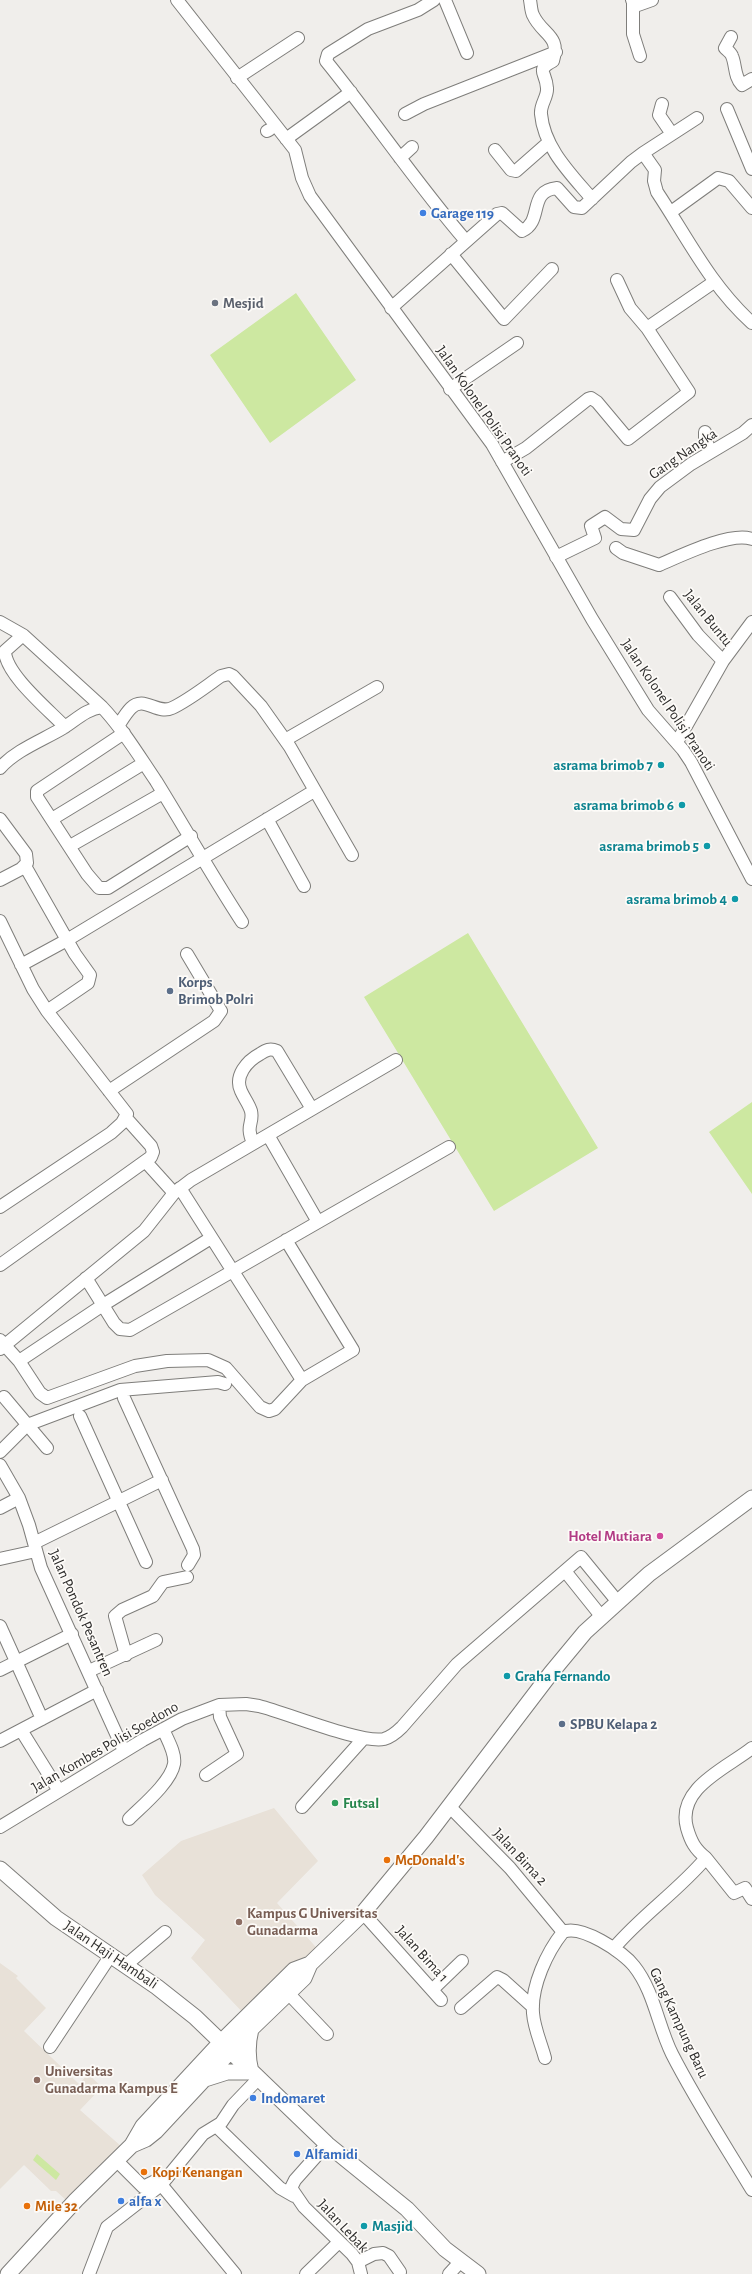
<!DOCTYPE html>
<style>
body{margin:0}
canvas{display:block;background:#f0eeeb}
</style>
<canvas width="752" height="2274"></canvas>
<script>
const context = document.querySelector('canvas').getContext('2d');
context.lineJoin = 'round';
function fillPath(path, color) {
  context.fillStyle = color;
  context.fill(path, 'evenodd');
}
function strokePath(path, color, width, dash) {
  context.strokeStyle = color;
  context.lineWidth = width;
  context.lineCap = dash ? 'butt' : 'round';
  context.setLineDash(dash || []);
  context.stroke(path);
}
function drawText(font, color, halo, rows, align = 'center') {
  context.font = font + ' "Alegreya Sans",sans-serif';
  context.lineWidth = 3.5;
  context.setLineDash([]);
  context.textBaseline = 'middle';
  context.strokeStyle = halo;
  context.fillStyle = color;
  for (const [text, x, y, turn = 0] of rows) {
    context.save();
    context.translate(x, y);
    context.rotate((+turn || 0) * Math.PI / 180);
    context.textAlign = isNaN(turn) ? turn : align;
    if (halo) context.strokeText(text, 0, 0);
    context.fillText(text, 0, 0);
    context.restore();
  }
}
fillPath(new Path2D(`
 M274,1808L318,1861L277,1903L321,1953L248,2018L191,1958L205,1940L155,1895L142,1875L181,1841Z
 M0,1963L18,1976L16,1978L46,2008L24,2031L79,2084L88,2074L102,2087L80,2110L122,2147L67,2201L56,2191H51L24,2165L0,2189Z`), '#e8e1d8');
fillPath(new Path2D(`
 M296,293L356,380L270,443L210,355Z
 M468,933L598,1148L494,1211L364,997Z
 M752,1102V1194L709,1132Z
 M37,2154L60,2174L56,2180L33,2160Z`), '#cde8a1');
const minor = new Path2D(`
 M177,0L295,150L302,178L310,196L492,444L592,619L648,710L683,750L691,762L752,879
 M434,0L418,10L368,29L328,54L326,61C374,120 416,183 466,241
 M445,0L467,53
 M530,0C531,5 531,11 533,15C542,35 561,35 553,61C535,71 546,71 547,88C548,97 540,104 541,114C544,148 571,174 592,199
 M632,0L638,5L652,0
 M633,1V34L640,56
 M731,37L725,48C727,50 731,53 732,56C736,65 734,77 742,85L752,79
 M237,78L298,38
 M662,104L659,115L672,134
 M727,109L752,169
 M405,114L424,104L556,52
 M267,131L269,130
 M286,139L351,92
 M495,150L511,170L516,171L549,142
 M643,153L697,118
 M400,158L412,147
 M671,212L718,178L729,181L752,208
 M451,254L504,319L552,269
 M617,280L630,308L647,328L714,282
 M391,308L497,214L502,213L522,231C544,221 527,191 557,188L574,207L582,208L631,162L643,153L655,170L654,181L657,192C687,237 710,285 752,323
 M450,389L517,343
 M705,432V440L711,451
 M502,462L526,448L588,399L591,398L597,402L628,439L689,392L647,328
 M616,548L623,553L659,565C680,556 731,531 752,539
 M556,557L595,538L591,526L605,517L621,529L634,530L650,499L660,487L691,464L743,433L752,425
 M670,597L698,635L723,661
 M0,622L23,635L102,707
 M23,635L5,651C5,674 49,710 65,727
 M118,726C122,720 126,713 131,708C144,695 157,715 172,708C189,700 205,687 221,676L229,674L233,676L261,706L290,747L352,855
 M124,733L37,791V797L87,874L99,888H108L191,836
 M285,740L377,687
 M677,742L723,661L752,622
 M0,768C16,750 43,740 63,728C76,720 86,709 102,707C123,729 139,756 156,781C185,828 212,876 242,922
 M0,819L26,854L27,863L21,869L0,880
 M52,819L144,763
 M267,819L304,886
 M70,846L163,793
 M25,866L75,954L90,975L88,983L47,1011
 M0,921L33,989L47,1011L127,1114L122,1123L111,1133L0,1207
 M21,965L67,940L314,791
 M109,1091L214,1021L221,1011L187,954
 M268,1135L318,1222
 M253,1143C245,1125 254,1123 251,1111C249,1104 244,1098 241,1091C234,1076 247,1061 260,1054C266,1050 270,1048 277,1051L312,1109
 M146,1162L174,1193
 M180,1188L302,1380
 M0,1265L151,1157L153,1152L151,1146L126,1118
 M86,1278L114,1323L120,1329L130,1330L449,1147
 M0,1340L19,1361L40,1393L47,1398L135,1366L167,1361L208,1360L226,1368L260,1407L269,1411L275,1409L302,1380L353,1350L286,1240
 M0,1349L144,1231L174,1193L191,1180L396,1060
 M19,1361L103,1305L211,1238
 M4,1397L47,1448
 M124,1398L193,1549L194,1555L188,1565
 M80,1416L146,1562
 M0,1452L27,1425L120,1390L218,1382L225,1384
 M0,1465L19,1498L29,1525L41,1568L124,1751
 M0,1508L19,1498
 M34,1543L162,1480
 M0,1559L36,1551
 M565,1571L601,1616
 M0,1626L42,1719
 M126,1655L115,1616L122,1610L153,1596L163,1582L187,1577
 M0,1670L72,1634
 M89,1671L156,1640
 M21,1730L59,1791
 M0,1741L97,1690
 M206,1775L237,1754L220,1717L219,1705
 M302,1807L363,1739
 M450,1807L510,1868L563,1932
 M129,1819C142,1806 171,1782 174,1764C176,1753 167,1739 163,1729
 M0,1827L143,1740L182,1719L219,1705L246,1704L259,1706C287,1713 362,1744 384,1739C391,1737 397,1732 402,1727L457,1664L581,1557L617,1601
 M706,1858L734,1893L745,1888L752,1899
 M363,1913L441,2000
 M614,1948C642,1915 678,1891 706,1858C695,1849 691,1842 687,1828C676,1788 727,1768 752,1748
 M126,1965L165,1932
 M432,1990L462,1961
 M288,1993L327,2034
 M461,2008L497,1977L503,1980L533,2007
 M50,2047L111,1955
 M545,2058C541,2043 534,2028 533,2013C531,1986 547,1952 563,1932C581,1924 623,1952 634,1966C654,1991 658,2026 672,2054C696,2101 725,2145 752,2190
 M217,2127L280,2188L294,2196
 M327,2144L295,2180L291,2188L304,2207L352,2254L358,2262L361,2274
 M116,2160L143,2187L155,2181L159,2182L235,2274
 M358,2262L374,2254L383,2253L389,2256L400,2272
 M89,2274L107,2227L161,2185L203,2134L221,2123L233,2105L258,2079
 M306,2274L339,2242
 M449,2274L460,2262`);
const major = new Path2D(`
 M0,1869L56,1918L157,1987L195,2017L327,2144L407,2209L445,2249L478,2274
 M205,2079L227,2072H251C247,2057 247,2045 251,2029
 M132,2145L146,2139L156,2131L251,2029L304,1978L310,1964L363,1913L426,1837L551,1673L585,1632L649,1574L752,1498
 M8,2274L76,2200L132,2145L143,2126L221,2042L294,1970L310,1964`);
strokePath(minor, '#7f7e7b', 14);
strokePath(major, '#7f7e7b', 17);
strokePath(minor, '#fff', 12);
strokePath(major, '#fff', 15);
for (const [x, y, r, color] of [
 [423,213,4,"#3f7fe0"],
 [215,303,4,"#6b7280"],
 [661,765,4,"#0f9aa8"],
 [682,805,4,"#0f9aa8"],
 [707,846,4,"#0f9aa8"],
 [735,899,4,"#0f9aa8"],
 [170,991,4,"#5c6f8a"],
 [660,1536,4,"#d1479c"],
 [507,1676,4,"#0f9aa8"],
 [562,1724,4,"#5c6f8a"],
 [335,1803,4,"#2e9e5b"],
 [387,1860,4,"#e8710a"],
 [239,1922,4,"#8d6e63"],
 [37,2080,4,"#8d6e63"],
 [253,2098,4,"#3f7fe0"],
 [297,2154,4,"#3f7fe0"],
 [144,2172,4,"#e8710a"],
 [121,2201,4,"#3f7fe0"],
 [27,2206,4,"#e8710a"],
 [364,2226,4,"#0f9aa8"]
]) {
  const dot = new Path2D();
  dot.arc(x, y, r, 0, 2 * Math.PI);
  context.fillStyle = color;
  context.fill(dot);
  strokePath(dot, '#fdfbf8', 1.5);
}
drawText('bold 15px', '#366cbe', '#fdfbf8', [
 ["Garage 119",431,213],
 ["Indomaret",261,2098],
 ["Alfamidi",305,2154],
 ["alfa x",129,2201]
], 'left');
drawText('bold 15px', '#5b616d', '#fdfbf8', [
 ["Mesjid",223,303]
], 'left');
drawText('15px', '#2d2c2b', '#fdfbf8', [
 ["Jalan Kolonel Polisi Pranoti",484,411,55],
 ["Gang Nangka",683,454,-34],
 ["Jalan Buntu",708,618,51],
 ["Jalan Kolonel Polisi Pranoti",668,705,56],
 ["Jalan Pondok Pesantren",81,1613,66],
 ["Jalan Kombes Polisi Soedono",105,1747,-30],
 ["Jalan Bima 2",520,1857,47],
 ["Jalan Bima 1",422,1954,48],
 ["Jalan Haji Hambali",111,1955,34],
 ["Gang Kampung Baru",679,2023,65],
 ["Jalan Lebak",343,2226,47]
]);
drawText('bold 15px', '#0d838f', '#fdfbf8', [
 ["asrama brimob 7",653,765],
 ["asrama brimob 6",674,805],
 ["asrama brimob 5",699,846],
 ["asrama brimob 4",727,899],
 ["Graha Fernando",515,1676,"left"],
 ["Masjid",372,2226,"left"]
], 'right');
drawText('bold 15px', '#4e5e75', '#fdfbf8', [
 ["Korps",178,982],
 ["Brimob Polri",178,999],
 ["SPBU Kelapa 2",570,1724]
], 'left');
drawText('bold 15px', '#b23c85', '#fdfbf8', [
 ["Hotel Mutiara",652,1536]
], 'right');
drawText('bold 15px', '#27864d', '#fdfbf8', [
 ["Futsal",343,1803]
], 'left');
drawText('bold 15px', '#c56008', '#fdfbf8', [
 ["McDonald's",395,1860],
 ["Kopi Kenangan",152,2172],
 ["Mile 32",35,2206]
], 'left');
drawText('bold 15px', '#785e54', '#fdfbf8', [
 ["Kampus G Universitas",247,1913],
 ["Gunadarma",247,1930],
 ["Universitas",45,2071],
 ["Gunadarma Kampus E",45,2088]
], 'left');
</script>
